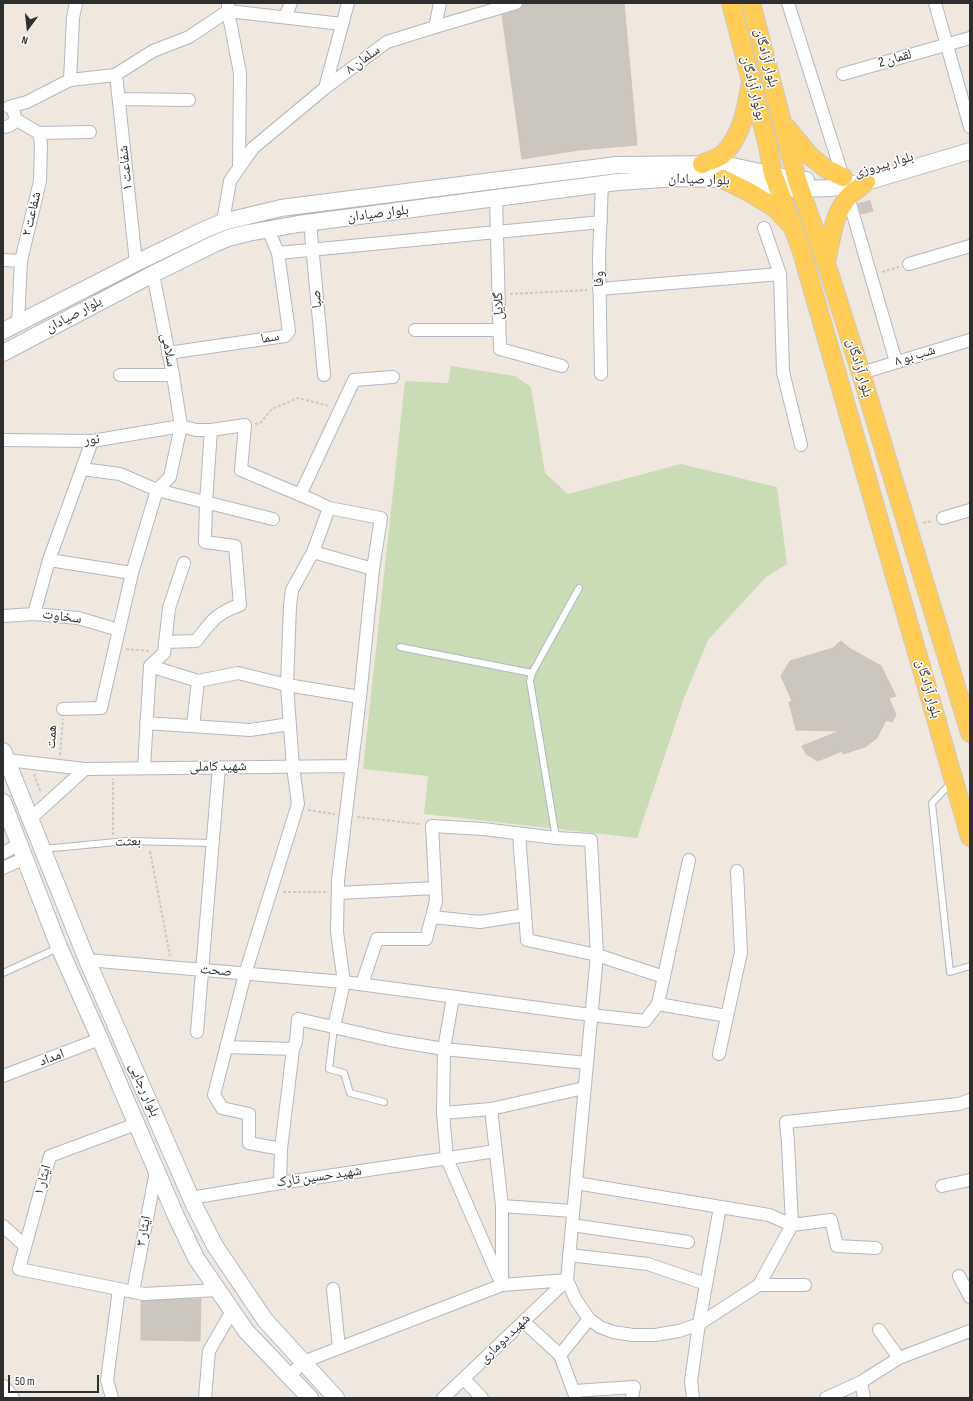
<!DOCTYPE html>
<meta charset="utf-8">
<style>
body{margin:0}
#map{position:relative;width:973px;height:1401px;overflow:hidden;background:#f0e8df;font-family:"Sofia Sans Condensed",sans-serif}
canvas{display:block}
.frame{position:absolute;inset:0;border:4px solid #2e2e2e;pointer-events:none}
.north{position:absolute;left:8px;top:8px;width:40px;height:40px;-webkit-text-stroke:3px #fff;paint-order:stroke;rotate:195deg;font-size:11px;font-weight:700;line-height:16px;text-align:center;color:#2e2e2e}
.north::after{content:'';display:block;margin:auto;width:14px;height:18px;background:#2e2e2e;clip-path:polygon(50% 0,100% 100%,50% 72%,0 100%)}
.scale{position:absolute;left:8px;top:1375px;width:91px;height:18px;box-sizing:border-box;border:2px solid #2e2e2e;border-top:0;padding-left:5px;font-size:12px;line-height:14px;white-space:nowrap;color:#2e2e2e;-webkit-text-stroke:3px #fff;paint-order:stroke}
</style>
<div id="map">
<canvas width="973" height="1401"></canvas>
<div class="frame"></div>
<div class="north">N</div>
<div class="scale">50 m</div>
</div>
<script>
const context = document.querySelector('canvas').getContext('2d');
context.lineJoin = 'round';
function fillPath(path, color) {
  context.fillStyle = color;
  context.fill(path, 'evenodd');
}
function strokePath(path, color, width, dash) {
  context.strokeStyle = color;
  context.lineWidth = width;
  context.lineCap = dash ? 'butt' : 'round';
  context.setLineDash(dash || []);
  context.stroke(path);
}
function drawText(font, color, halo, rows, align = 'center') {
  context.font = font + ' "Sofia Sans Condensed","Noto Naskh Arabic",sans-serif';
  context.lineWidth = 3;
  context.setLineDash([]);
  context.textBaseline = 'middle';
  context.strokeStyle = halo;
  context.fillStyle = color;
  for (const [text, x, y, turn = 0] of rows) {
    context.save();
    context.translate(x, y);
    context.rotate((+turn || 0) * Math.PI / 180);
    context.textAlign = isNaN(turn) ? turn : align;
    if (halo) context.strokeText(text, 0, 0);
    context.fillText(text, 0, 0);
    context.restore();
  }
}
fillPath(new Path2D(`
 M451,366L515,376L531,387L545,473L568,494L681,464L777,487L787,564L766,577L708,640L684,698L637,838L424,814L428,776L363,769L405,381L448,383Z`), '#cadcb5');
const building = new Path2D(`
 M523,3H624L637,145L579,150L522,159L502,15L518,10L522,8Z
 M870,201L873,211L861,214L858,204Z
 M841,641L849,648L881,666L896,696L889,698L896,715L892,722L886,720L877,738L865,747L843,754L842,751L818,761L806,754L802,746L840,731L796,730L789,702L792,701L781,676L790,661L833,648Z
 M188,1299H201L200,1341L141,1340V1301Z`);
fillPath(building, '#cbc6be');
strokePath(building, '#ccc4b8', 1);
const lane = new Path2D(`
 M400,647L532,673
 M952,782L932,803L950,972L970,966
 M556,838L530,681L532,673L579,588
 M43,849L127,841L213,843
 M3,973L58,948
 M334,1027L329,1069L344,1073L350,1093L384,1102`);
const street = new Path2D(`
 M788,3L843,177
 M935,3L970,127
 M228,4V11L342,24
 M285,17L291,3
 M435,27L440,3
 M116,74L136,263
 M843,74L970,38
 M70,80L73,18L76,3
 M325,88L348,3
 M119,99L189,100
 M9,107L27,102L70,80L115,75L153,51L189,37L228,11L240,73L239,167
 M15,119L39,133L41,144L40,181L21,261L18,323
 M3,127C12,127 17,121 14,113
 M39,133L90,132
 M848,197L896,362
 M496,198L500,349L562,366
 M223,222L230,181L253,148L325,88L387,42L435,27L516,3
 M310,222L324,375
 M764,228L780,274L783,372L801,445
 M278,253L601,222
 M3,260L21,261
 M909,264L970,246
 M599,289L780,274
 M415,330H499
 M168,353L285,336L289,331L278,253L268,229
 M861,373L970,340
 M601,374L599,256L602,184
 M120,375H173
 M3,440L92,441L181,426L196,430H211L245,425L241,470L317,502L329,508L381,518L373,569L360,697L338,880L337,932L344,982L591,1015L645,1021L658,1004L727,1016
 M82,469L120,474L157,490L273,519
 M300,495L354,380L393,377
 M943,518L970,510
 M313,552L373,569
 M49,560L132,573
 M34,614L49,560L92,441
 M3,616L34,614L78,618L119,630
 M165,642L196,641C211,622 216,613 240,605L235,546L205,542L206,503L211,430
 M150,666L198,681L238,673L287,685L360,697
 M63,709L101,708L132,573L157,490L170,477L181,426L173,375L153,274
 M146,723L250,730L290,724
 M193,726L198,681
 M7,760L85,769L352,766
 M144,768L150,666L164,653L169,608L184,563
 M30,819L85,769
 M519,834L527,940L597,955L664,977
 M3,853L20,844
 M3,868L25,858
 M338,893L435,888
 M432,917L480,922L525,915
 M87,960L344,982L334,1027
 M362,984L377,939H426L436,901L432,826L483,829L556,838L591,840L597,955L567,1280L576,1300L589,1319L600,1327L613,1332L633,1335H655L679,1331L699,1324L759,1285L792,1225L788,1142L786,1122L959,1104L970,1100
 M453,997L444,1049L443,1113L447,1159L502,1285
 M658,1004L689,860
 M197,1032L219,767
 M226,1047L293,1049
 M719,1054L741,952L737,871
 M3,1076L100,1039
 M443,1113L491,1109
 M136,1124L50,1156L19,1269L144,1294L218,1290
 M281,1149L249,1143V1114L222,1108L214,1095L245,974L298,804L293,767L287,685L290,606L292,590L313,552L329,508
 M280,1183L281,1149L293,1049L296,1042L298,1019L390,1040L444,1049L587,1063
 M576,1183L769,1215L792,1225L831,1220L837,1246L876,1248
 M942,1186L970,1180
 M191,1198L280,1183L496,1151
 M573,1211L502,1206L491,1109L584,1088
 M572,1225L688,1242
 M3,1226L25,1246
 M569,1255L648,1264L706,1284
 M959,1276L970,1297
 M502,1281V1206
 M759,1285H805
 M333,1289L339,1348
 M133,1292L156,1171
 M524,1322L560,1355L589,1319
 M879,1330L899,1358
 M560,1355L576,1398
 M290,1376L303,1362L502,1285L567,1280
 M464,1379L482,1398
 M861,1382L864,1398
 M574,1391L634,1387L632,1398
 M112,1398L107,1380L119,1289
 M205,1398L209,1351L232,1311
 M443,1398L567,1280
 M693,1398L691,1381L699,1324L720,1207
 M826,1398L861,1382L899,1358L970,1331`);
const secondary = new Path2D(`
 M3,331L136,263L206,229L223,222L281,208L617,165L723,164L797,180H806
 M3,353L153,274L214,244L228,238L248,233L298,224L618,182L678,178L723,179L779,188L800,189L831,188L866,182L970,151
 M3,751L87,960L194,1205L215,1246L265,1320L336,1398
 M3,802L59,947L100,1039L175,1214L196,1258L246,1331L310,1398
 M3,1388L11,1398`);
const primary = new Path2D(`
 M731,3L768,146L773,174L801,249L970,837
 M751,3L797,180L826,263L861,373L970,733
 M786,127L810,156L825,168L843,177
 M702,164C708,161 717,159 722,155C741,138 746,111 750,87
 M723,179L749,192L775,208L790,224
 M826,262C831,241 833,213 849,196C854,191 861,187 866,182`);
strokePath(lane, '#b3b7c2', 8);
strokePath(street, '#b3b7c2', 14);
strokePath(secondary, '#b3b7c2', 18);
strokePath(primary, '#c9c9c9', 20);
strokePath(new Path2D(`
 M882,272L899,267
 M510,294L587,290
 M255,424L260,423L272,409L298,398L329,406
 M923,523L932,521
 M126,649L149,651
 M60,755L63,719
 M34,774L41,793
 M308,810L335,814
 M357,817L420,824
 M113,835V779
 M150,851L170,956
 M283,892H326`), '#c9c9c9', 2, [3, 2]);
strokePath(lane, '#fff', 6);
strokePath(street, '#fff', 12);
strokePath(secondary, '#fff', 16);
strokePath(primary, '#ffcc56', 18);
drawText('14px', '#2e2e2e', '#fff', [
 ["بلوار آزادگان",766,58,75],
 ["لقمان 2",895,59,-16],
 ["سلمان ۸",363,60,-36],
 ["بولوار آزادگان",753,88,76],
 ["بلوار پیروزی",884,165,-16],
 ["شفاعت ۱",126,168,-96],
 ["بلوار صیادان",699,180,2],
 ["شفاعت ۲",32,214,-77],
 ["بلوار صیادان",378,214,-7],
 ["وفا",599,279,-90],
 ["صبا",317,299,-95],
 ["گلایل",499,306,-91],
 ["بلوار صیادان",74,315,-28],
 ["سما",270,338,-10],
 ["سلامی",168,350,79],
 ["شب بو ۸",915,356,-17],
 ["بلوار آزادگان",859,368,73],
 ["نور",92,440,-5],
 ["سخاوت",62,617,7],
 ["بلوار آزادگان",928,689,74],
 ["همت",52,737,-86],
 ["شهید کاملی",218,767,-1],
 ["بعثت",128,842,-2],
 ["صحت",216,971,5],
 ["امداد",52,1058,-21],
 ["بلوار رجایی",144,1090,66],
 ["شهید حسین تارک",319,1177,-8],
 ["ایثار ۱",43,1180,-74],
 ["ایثار ۳",144,1231,-79],
 ["شهید دوماری",505,1339,-44]
]);
</script>
